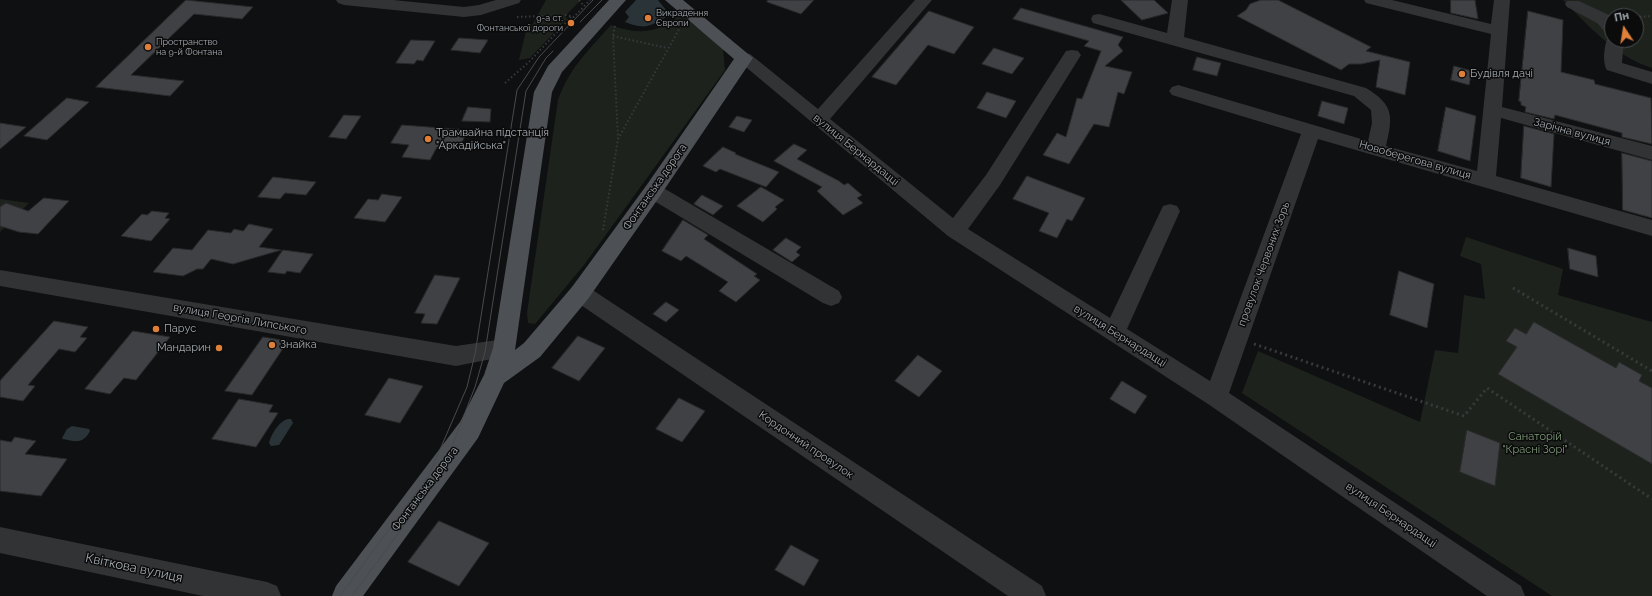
<!DOCTYPE html>
<meta charset="utf-8">
<style>
body{margin:0}
#map{position:relative;width:1652px;height:596px;overflow:hidden;background:#0f1011;font-family:Raleway,sans-serif}
canvas{display:block}
.north{position:absolute;left:1604px;top:8px;width:40px;height:40px;box-sizing:border-box;background:#0b0b0c;border:1px solid #474b4e;border-radius:50%;rotate:348deg;font-size:11px;font-weight:700;line-height:16px;text-align:center;color:#a2aab0}
.north::after{content:'';display:block;margin:auto;width:14px;height:18px;background:#de7f3a;clip-path:polygon(50% 0,100% 100%,50% 72%,0 100%)}
</style>
<div id="map">
<canvas width="1652" height="596"></canvas>
<div class="north">Пн</div>
</div>
<script>
const context = document.querySelector('canvas').getContext('2d');
context.lineJoin = 'round';
function fillPath(path, color) {
  context.fillStyle = color;
  context.fill(path, 'evenodd');
}
function strokePath(path, color, width, dash) {
  context.strokeStyle = color;
  context.lineWidth = width;
  context.lineCap = dash ? 'butt' : 'round';
  context.setLineDash(dash || []);
  context.stroke(path);
}
function drawText(font, color, halo, rows, align = 'center') {
  context.font = font + ' Raleway,sans-serif';
  context.lineWidth = 3;
  context.setLineDash([]);
  context.textBaseline = 'middle';
  context.strokeStyle = halo;
  context.fillStyle = color;
  for (const [text, x, y, turn = 0] of rows) {
    context.save();
    context.translate(x, y);
    context.rotate((+turn || 0) * Math.PI / 180);
    context.textAlign = isNaN(turn) ? turn : align;
    if (halo) context.strokeText(text, 0, 0);
    context.fillText(text, 0, 0);
    context.restore();
  }
}
fillPath(new Path2D(`
 M546,0H581L565,16L567,19L530,58L519,60L527,27L532,25Z
 M1563,0H1652V68C1618,58 1587,25 1563,0ZM1612,16H1636V40H1612Z
 M680,14L723,48L725,70L584,265L535,324L528,323L527,313L558,100C570,67 588,51 611,25C636,35 660,34 680,14Z
 M0,199L29,203L0,232Z
 M1466,237L1563,269L1558,295L1652,322V596H1552L1242,393L1258,351L1420,422L1435,350L1458,353L1464,295L1485,299L1481,264L1460,256Z`), '#1d231c');
fillPath(new Path2D(`
 M636,0H658L670,15C650,25 648,31 625,22L629,17L625,12Z
 M288,419H291L293,423L279,445L271,446L269,443C271,435 279,421 288,419Z
 M72,426L89,429L90,431C83,444 76,442 63,439L62,438L67,429Z`), '#2a3438');
const building = new Path2D(`
 M186,0L253,7L242,19L194,14L131,75L184,81L170,96L96,87Z
 M768,0H814L801,14L767,2Z
 M1121,0H1154L1168,13L1142,20Z
 M1261,0H1278L1371,47L1366,51L1410,62L1405,95L1376,87L1380,60L1361,64H1349L1341,70L1237,16L1246,10L1250,4Z
 M1451,0H1475L1478,19L1451,13Z
 M1021,8L1123,37L1118,45L1123,51L1105,66L1132,72L1124,94L1118,92L1109,127L1094,124L1069,164L1043,155L1057,133L1066,137L1077,98L1082,99L1101,51L1084,46L1089,41L1013,19Z
 M929,11L974,27L954,54L928,45L896,85L872,77Z
 M1528,11L1563,20L1561,72L1594,80L1595,84L1651,98L1652,144L1622,137V133L1555,115L1554,119L1525,112L1526,107L1521,105V102L1519,101Z
 M459,38L488,40L480,53L451,50Z
 M411,40L435,41L423,61L417,60L414,64L396,63Z
 M994,48L1024,58L1012,74L982,64Z
 M1197,57L1221,63L1217,76L1193,70Z
 M1454,66L1472,71L1469,85L1451,80Z
 M987,92L1016,101L1006,118L977,108Z
 M67,98L89,102L47,140L24,136Z
 M1322,101L1348,108L1344,124L1318,116Z
 M468,107L491,109L490,122L462,121Z
 M1446,107L1476,116L1470,161L1438,151Z
 M344,115L361,116L346,139L329,137Z
 M737,116L752,120L744,132L729,127Z
 M0,123L26,127L0,149Z
 M402,125L468,130L461,144L454,143L450,148L437,147L430,160L402,157L409,145L391,143Z
 M1524,126L1554,134L1551,187L1521,178Z
 M794,144L807,150L797,159L839,181L844,185L848,183L862,195L857,198L863,203L843,215L817,191L822,187L774,161Z
 M723,147L736,153L735,154L779,172L766,187L720,169L716,172L703,166Z
 M1622,153L1652,161V218L1623,210Z
 M1027,176L1085,198L1072,221L1067,219L1057,238L1039,231L1049,213L1013,199Z
 M273,177L316,182L306,195L285,193L280,199L258,197Z
 M761,187L784,200L775,207L777,209L763,222L737,206Z
 M382,194L402,197L385,222L354,218L368,199L378,200Z
 M702,195L723,206L713,215L694,204Z
 M44,198L69,201L38,234L19,232L0,226V207L6,203L28,211Z
 M152,211L169,213L165,218L170,219L151,241L121,236L142,214L147,215Z
 M683,220L708,235L704,239L757,274L754,276L760,280L736,302L719,291L728,282L686,256L681,261L662,251Z
 M249,224L273,229L259,247L281,250L233,264L211,259L203,269H197L183,276L153,272L173,248L192,250L208,230L231,233L234,229L243,231Z
 M786,238L801,247L796,252L800,255L792,262L773,250Z
 M1568,248L1596,256L1598,277L1570,269Z
 M283,250L313,254L300,273L287,271L285,274L268,272Z
 M1399,271L1434,284L1427,328L1390,315Z
 M435,275L460,278L437,324L421,323L425,314L415,313Z
 M666,302L679,310L666,322L653,314Z
 M54,321L88,327L80,337L87,338L75,352L59,349L28,385L35,386L23,401L0,397V381Z
 M1534,322L1616,368L1619,362L1642,375L1639,381L1652,388V464L1498,374L1517,347L1506,341L1515,328L1526,334Z
 M133,331L170,337L136,380L124,378L110,394L85,389Z
 M578,336L605,348L579,381L552,368Z
 M263,337L288,341L252,395L225,391Z
 M918,355L942,371L919,397L895,381Z
 M389,378L423,386L400,423L365,415Z
 M1122,381L1147,396L1135,414L1110,399Z
 M679,398L705,411L682,442L656,429Z
 M239,399L273,405L269,412L278,413L256,447L212,439Z
 M1467,430L1500,443L1495,486L1460,472Z
 M15,437L36,441L25,454L67,459L41,496L0,491V440L11,442Z
 M439,521L489,543L459,586L408,562Z
 M791,545L819,560L804,586L775,570Z`);
fillPath(building, '#3f4144');
strokePath(building, '#2a2a2c', 1);
strokePath(new Path2D(`
 M579,0L584,6
 M517,17L566,15L574,17L590,0
 M1636,17L1652,16
 M615,26L613,36L618,139
 M613,36L667,48
 M505,83L529,62L572,16
 M603,230L618,139L682,24`), '#373a3c', 2, [1.5, 2.5]);
strokePath(new Path2D(`
 M1513,288L1652,371
 M1254,344L1464,416L1487,388L1652,499`), '#373a3c', 3, [2, 3.5]);
fillPath(new Path2D(`
 M336,0H393L464,7L479,5L496,0H521L519,3L481,15L464,17L344,5L338,3Z
 M915,0H932L830,119L953,218L986,175L1066,51L1072,50L1078,51L1081,55L1000,185L968,229L1110,318L1163,206L1170,204L1177,206L1180,211L1127,329L1210,381L1301,134L1172,95L1169,91L1172,87L1178,85L1368,141L1372,123L1371,110L1354,96L1093,23L1091,19L1093,15L1099,14L1167,33L1172,0H1188L1184,37L1366,88C1394,105 1393,116 1386,146L1477,171L1491,34L1366,3L1364,0H1392L1491,24L1494,0H1510L1502,107L1652,146V160L1501,118L1496,176L1652,220V236L1318,139L1229,393L1521,586L1525,596H1487L1208,404L948,236L735,58L738,54L744,53L750,54L818,109Z
 M1567,1H1579L1609,15L1612,19V34L1606,33L1597,23L1567,7L1565,4Z
 M1609,36H1612V40H1624L1622,63L1652,72V84L1607,70C1602,63 1604,43 1609,36Z
 M653,184L660,186L839,291L842,297L839,303L831,306L823,303L646,196L643,191L646,186Z
 M0,270L456,346L504,339L512,341L515,348L512,355L456,366L0,286Z
 M580,284L588,287L1042,586L1046,596H1008L572,299L569,293L572,287Z
 M0,527L267,582L277,586L281,596H203L0,553Z`), '#313335');
fillPath(new Path2D(`
 M609,0H626L562,72L552,92L515,350L524,343L572,287L646,186L734,59L665,0H683L753,58L660,196L588,299L540,357L504,383L478,438L363,596H332L336,586L460,422L484,375L493,348L534,92L548,66Z`), '#4d5054');
strokePath(new Path2D(`
 M580,22L602,0
 M340,596L429,475L467,387L475,354L517,90L539,57L593,0
 M352,596L440,477L475,387L485,352L526,91L546,58L553,51`), '#484b4e', 1);
for (const [x, y, r, color] of [
 [648,18,4,"#de7f3a"],
 [571,23,4,"#de7f3a"],
 [148,47,4,"#de7f3a"],
 [1462,74,4,"#de7f3a"],
 [428,139,4,"#de7f3a"],
 [156,329,4,"#de7f3a"],
 [272,345,4,"#de7f3a"],
 [219,348,4,"#de7f3a"]
]) {
  const dot = new Path2D();
  dot.arc(x, y, r, 0, 2 * Math.PI);
  context.fillStyle = color;
  context.fill(dot);
  strokePath(dot, '#0b0b0c', 1.5);
}
drawText('9px', '#a2aab0', '#0b0b0c', [
 ["Викрадення",656,13],
 ["Європи",656,23],
 ["9-а ст.",563,18,"right"],
 ["Фонтанської дороги",563,28,"right"],
 ["Пространство",156,42],
 ["на 9-й Фонтана",156,52]
], 'left');
drawText('11px', '#a2aab0', '#0b0b0c', [
 ["Будівля дачі",1470,74],
 ["Трамвайна підстанція",436,133],
 ["\"Аркадійська\"",436,146],
 ["Парус",164,329],
 ["Знайка",280,345],
 ["Мандарин",211,348,"right"]
], 'left');
drawText('11px', '#a2aab0', '#0b0b0c', [
 ["Зарічна вулиця",1572,132,15],
 ["вулиця Бернардацці",856,150,39],
 ["Новоберегова вулиця",1415,160,16],
 ["Фонтанська дорога",655,187,-55],
 ["провулок Червоних Зорь",1264,264,-70],
 ["вулиця Георгія Липського",240,319,10],
 ["вулиця Бернардацці",1120,336,32],
 ["Кордонний провулок",806,445,34],
 ["Фонтанська дорога",425,489,-53],
 ["вулиця Бернардацці",1391,515,34]
]);
drawText('11px', '#809a7a', '#0b0b0c', [
 ["Санаторій",1535,437],
 ["\"Красні Зорі\"",1535,450]
]);
drawText('13px', '#a2aab0', '#0b0b0c', [
 ["Квіткова вулиця",134,568,12]
]);
</script>
